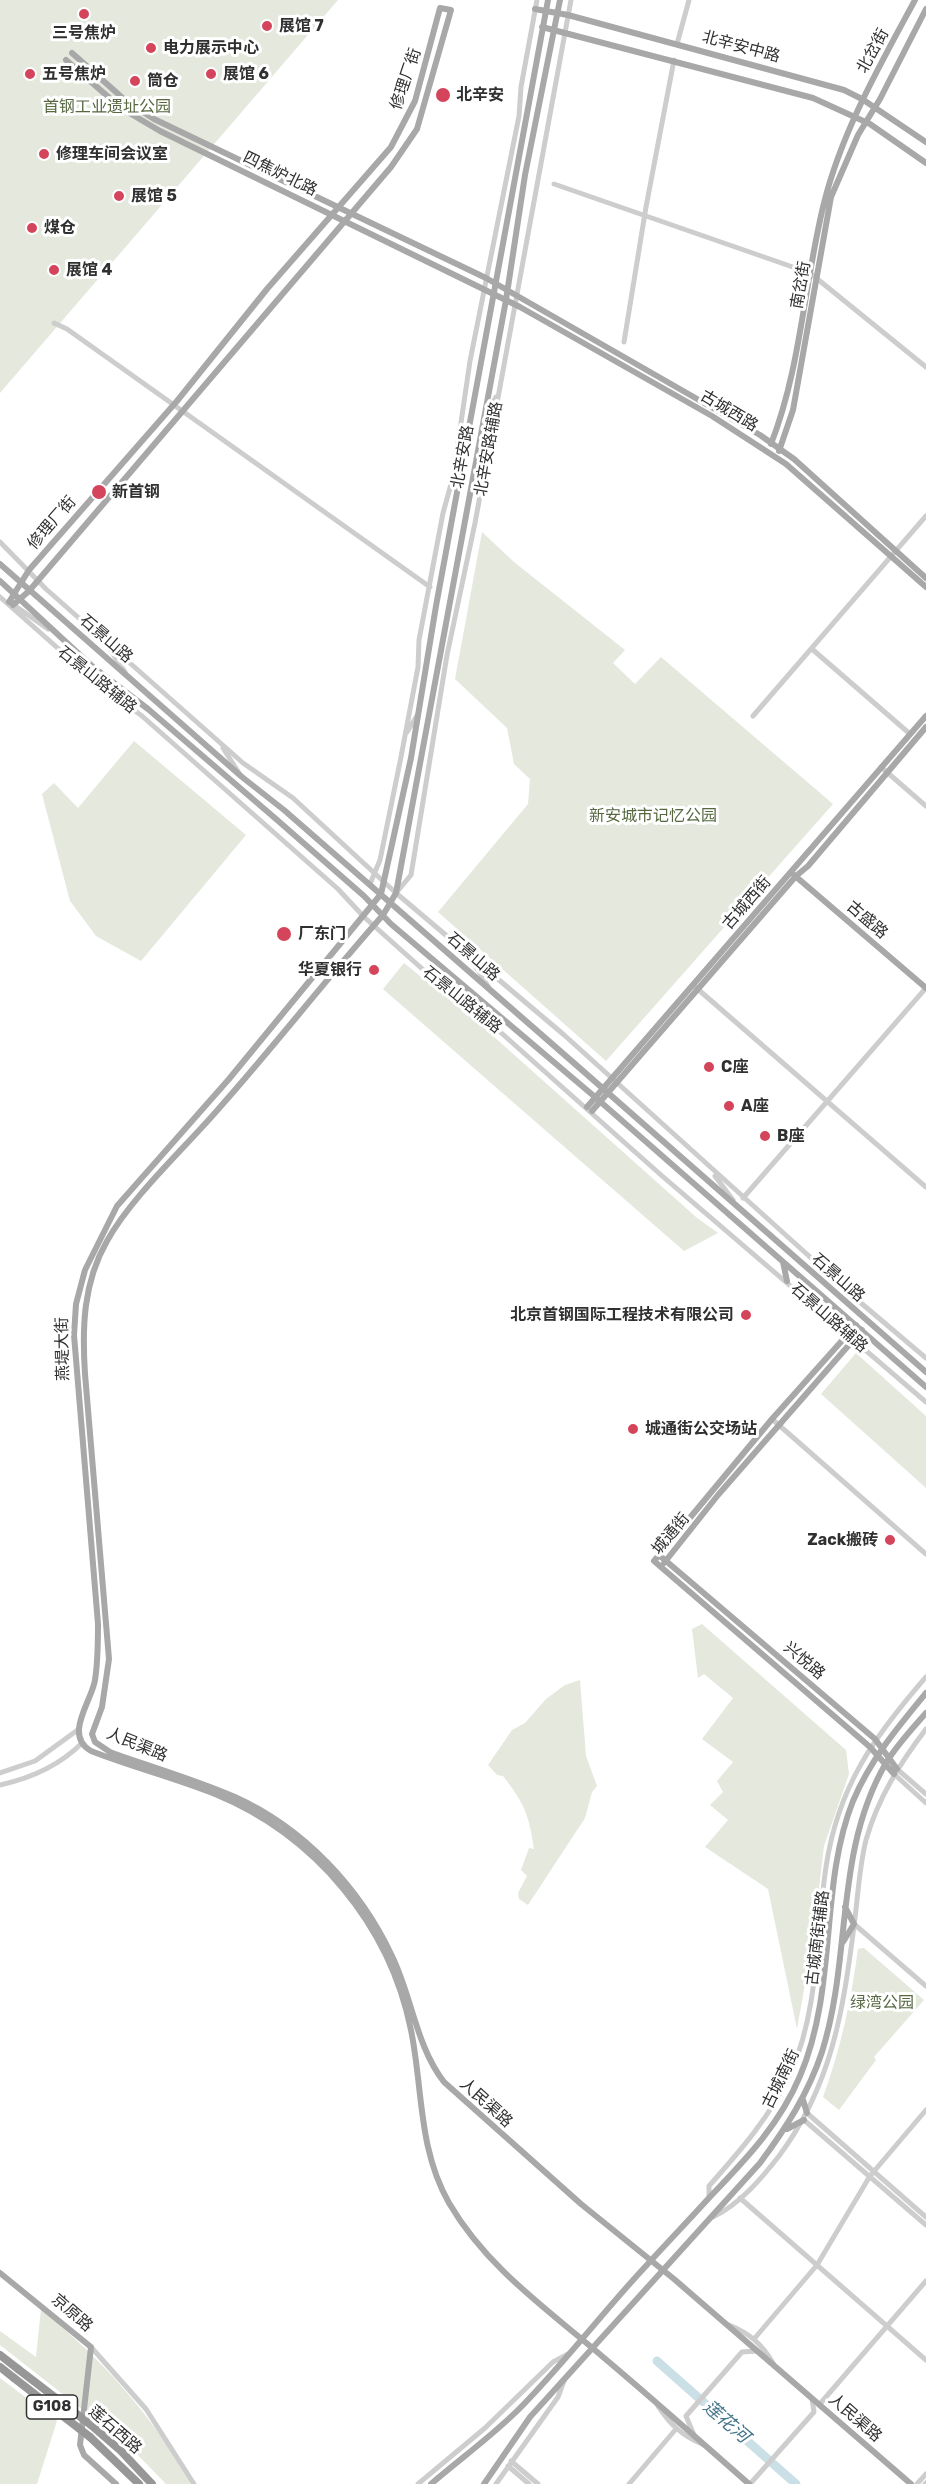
<!DOCTYPE html>
<meta charset="utf-8">
<style>
body{margin:0}
canvas{display:block;background:#fff}
</style>
<canvas width="926" height="2484"></canvas>
<script>
const context = document.querySelector('canvas').getContext('2d');
context.lineJoin = 'round';
function fillPath(path, color) {
  context.fillStyle = color;
  context.fill(path, 'evenodd');
}
function strokePath(path, color, width, dash) {
  context.strokeStyle = color;
  context.lineWidth = width;
  context.lineCap = dash ? 'butt' : 'round';
  context.setLineDash(dash || []);
  context.stroke(path);
}
function drawText(font, color, halo, rows, align = 'center') {
  context.font = font + ' Rubik,"Noto Sans SC",sans-serif';
  context.lineWidth = 6;
  context.setLineDash([]);
  context.textBaseline = 'middle';
  context.strokeStyle = halo;
  context.fillStyle = color;
  for (const [text, x, y, turn = 0] of rows) {
    context.save();
    context.translate(x, y);
    context.rotate((+turn || 0) * Math.PI / 180);
    context.textAlign = isNaN(turn) ? turn : align;
    if (halo) context.strokeText(text, 0, 0);
    context.fillText(text, 0, 0);
    context.restore();
  }
}
fillPath(new Path2D(`
 M0,0H338L0,393Z
 M482,532L514,562L625,650L613,663L635,684L661,657L833,804L606,1061L438,912L528,804L530,779L514,764L507,728L455,679Z
 M134,741L246,835L141,961L96,936L70,901L42,794L54,783L78,808Z
 M404,963L483,1027L696,1217L718,1233L684,1251L383,989Z
 M856,1353L926,1416V1488L821,1394Z
 M702,1624L846,1750L849,1774L824,1846L813,1939L797,2029L768,1889L705,1847L728,1820L710,1805L723,1792L717,1781L733,1762L702,1739L733,1698L704,1674L698,1678L692,1629Z
 M580,1680L586,1756L597,1786L592,1792L585,1818L528,1905L519,1899L518,1893L527,1876L521,1870L529,1848L534,1849C529,1814 524,1803 503,1776L497,1775L488,1765L512,1730L525,1723L546,1699L565,1685Z
 M864,1948L924,2000L874,2057L876,2060L839,2110L823,2097C841,2048 851,2001 858,1949Z
 M41,2309C105,2363 149,2411 191,2484H166L129,2446L0,2345V2331L36,2357Z
 M0,2378L57,2421L37,2484H0Z`), '#e4e8dd');
strokePath(new Path2D(`
 M657,2361L796,2484`), '#cbdfe7', 9);
strokePath(new Path2D(`
 M677,44L689,0
 M554,184L810,273L926,367
 M54,323L67,329L430,587
 M624,342L646,207L674,60
 M486,415L496,397
 M0,542L46,589L97,634
 M0,597L96,682L142,716L338,889L364,917L428,974L489,1022L661,1175L926,1402
 M11,603L48,629
 M96,633L243,763L293,798L396,893L563,1034L861,1303L926,1358
 M107,645L125,672
 M812,649L910,734
 M753,716L926,516
 M407,732L418,714
 M223,748L239,773
 M881,767L926,806
 M370,884L380,860L401,757L418,667L419,640L443,513L453,477L470,361L519,116L521,87L537,0
 M396,893L411,875L447,655L475,523L571,0
 M472,961L488,986
 M693,985L926,1187
 M715,1176L733,1200
 M743,1198L926,988
 M772,1419L926,1554
 M897,1769L926,1794
 M0,1773L35,1761L79,1729
 M894,1774L926,1803
 M0,1785C32,1778 59,1766 82,1743
 M854,1924L926,1986
 M807,2113L926,2217
 M804,2120L926,2225
 M709,2198V2186C740,2151 771,2116 791,2072C819,2009 816,1934 826,1867C838,1786 874,1737 926,1677
 M740,2198L926,2360
 M713,2217C740,2204 761,2179 779,2156C832,2085 843,2011 854,1926C858,1897 859,1868 866,1840C878,1798 900,1763 926,1729
 M729,2325C749,2333 762,2344 773,2363
 M754,2339L817,2265L870,2176L926,2110
 M91,2347L146,2409L194,2484
 M819,2405L926,2281
 M658,2406C670,2424 682,2436 702,2444
 M694,2435L686,2416L742,2352L757,2351
 M511,2461L538,2484
 M508,2466L529,2484
 M418,2484L485,2428L553,2362L568,2354
 M496,2484L558,2397L564,2381
 M629,2484L676,2429
 M750,2484L814,2412L812,2399
 M917,2484L926,2474
 M925,2484L926,2483`), '#cdcdcd', 5);
strokePath(new Path2D(`
 M548,0L436,606L411,758L381,894L229,1079L117,1206L85,1270L76,1304L74,1335L98,1624C98,1642 98,1661 95,1680C92,1701 63,1735 91,1751C132,1767 175,1778 215,1794C315,1835 390,1925 411,2030C423,2089 418,2149 449,2203C487,2268 547,2309 603,2357C653,2399 701,2442 749,2484
 M560,0L525,175L506,300L396,893L383,915C327,978 276,1044 221,1106C186,1147 132,1196 107,1241C83,1283 82,1328 85,1374L109,1659L102,1707L92,1734L95,1742L110,1752C151,1767 194,1779 235,1797C304,1828 360,1888 392,1956C412,1997 416,2046 444,2082L581,2204L674,2279L911,2484
 M535,9L568,15L844,90L862,99L926,142
 M542,27L813,98L870,124L926,163
 M72,53L126,101L154,119L486,278L760,435L794,459L926,578
 M66,60L121,108L160,131L520,307L712,416L786,464L926,587
 M771,444C801,368 804,283 824,203C842,131 880,65 915,0
 M779,451L793,410L831,197L858,135L880,99L926,9
 M0,564L242,777L284,810C499,996 712,1185 926,1372
 M0,581L93,667L148,709L276,819L364,896L391,924L595,1097L926,1387
 M9,602L29,570L177,401L267,289L391,147L415,101L440,8L451,10L417,129L391,167L29,591L13,605
 M794,875L926,988
 M587,1107L926,716
 M592,1111L796,876L808,866L926,727
 M783,1262L787,1281
 M856,1325L772,1419L654,1561L870,1747L894,1774
 M659,1555L875,1739L897,1769
 M664,1563L718,1495L862,1330
 M843,1942L854,1924L845,1907
 M803,2100L807,2113
 M787,2129L804,2120
 M0,2273L91,2347L80,2445L84,2455L116,2484
 M431,2484C461,2458 495,2434 523,2405C566,2361 603,2312 645,2267C666,2244 687,2222 708,2199C744,2161 779,2126 800,2076C838,1987 819,1886 853,1801C871,1759 897,1728 926,1693
 M484,2484L530,2417L760,2163C786,2128 808,2094 822,2052C852,1957 834,1852 886,1763C897,1745 912,1729 926,1713`), '#a8a8a8', 6);
strokePath(new Path2D(`
 M0,2355L18,2369
 M0,2367L14,2378
 M91,2425L121,2451L152,2484
 M90,2437L139,2484`), '#979797', 8);
strokePath(new Path2D(`
 M18,2369L91,2425
 M14,2378L90,2437`), '#979797', 8);
for (const [x, y, r, color] of [
 [84,14,6,"#d4455c"],
 [267,26,6,"#d4455c"],
 [151,48,6,"#d4455c"],
 [30,74,6,"#d4455c"],
 [211,74,6,"#d4455c"],
 [135,81,6,"#d4455c"],
 [443,95,8,"#d4455c"],
 [44,154,6,"#d4455c"],
 [119,196,6,"#d4455c"],
 [32,228,6,"#d4455c"],
 [54,270,6,"#d4455c"],
 [99,492,8,"#d4455c"],
 [284,934,8,"#d4455c"],
 [374,970,6,"#d4455c"],
 [709,1067,6,"#d4455c"],
 [729,1106,6,"#d4455c"],
 [765,1136,6,"#d4455c"],
 [746,1315,6,"#d4455c"],
 [633,1429,6,"#d4455c"],
 [890,1540,6,"#d4455c"]
]) {
  const dot = new Path2D();
  dot.arc(x, y, r, 0, 2 * Math.PI);
  context.fillStyle = color;
  context.fill(dot);
  strokePath(dot, '#fff', 2);
}
for (const [x, y, w] of [
 [52,2407,51]
]) {
  const box = new Path2D();
  box.roundRect(x - w / 2, y - 12, w, 24, 4.5);
  context.fillStyle = '#fff';
  context.fill(box);
  strokePath(box, '#303030', 1.5);
}
drawText('bold 15px', '#303030', null, [
 ["G108",52,2407]
]);
drawText('bold 16px', '#303030', '#fff', [
 ["展馆 7",279,26],
 ["三号焦炉",84,33,"center"],
 ["电力展示中心",163,48],
 ["五号焦炉",42,74],
 ["展馆 6",223,74],
 ["筒仓",147,81],
 ["北辛安",456,95],
 ["修理车间会议室",56,154],
 ["展馆 5",131,196],
 ["煤仓",44,228],
 ["展馆 4",66,270],
 ["新首钢",112,492],
 ["厂东门",298,934],
 ["华夏银行",362,970,"right"],
 ["C座",721,1067],
 ["A座",741,1106],
 ["B座",777,1136],
 ["北京首钢国际工程技术有限公司",734,1315,"right"],
 ["城通街公交场站",645,1429],
 ["Zack搬砖",878,1540,"right"]
], 'left');
drawText('16px', '#303030', '#fff', [
 ["北辛安中路",741,47,15],
 ["北岔街",873,51,-61],
 ["修理厂街",406,79,-71],
 ["四焦炉北路",280,174,26],
 ["南岔街",801,285,-80],
 ["古城西路",729,411,31],
 ["北辛安路辅路",489,449,-80],
 ["北辛安路",463,457,-80],
 ["修理厂街",52,523,-49],
 ["石景山路",106,639,41],
 ["石景山路辅路",97,680,39],
 ["古城西街",747,903,-49],
 ["古盛路",867,920,41],
 ["石景山路",473,957,41],
 ["石景山路辅路",462,1000,39],
 ["石景山路",838,1278,41],
 ["石景山路辅路",829,1318,41],
 ["燕堤大街",63,1349,-91],
 ["城通街",671,1534,-50],
 ["兴悦路",804,1661,40],
 ["人民渠路",137,1745,22],
 ["古城南街辅路",818,1938,-83],
 ["古城南街",781,2079,-64],
 ["人民渠路",486,2103,42],
 ["京原路",72,2313,41],
 ["人民渠路",855,2418,41],
 ["莲石西路",115,2430,41]
]);
drawText('16px', '#576841', '#fff', [
 ["首钢工业遗址公园",107,107],
 ["新安城市记忆公园",653,816],
 ["绿湾公园",882,2003]
]);
drawText('italic 18px', '#45768b', '#fff', [
 ["莲花河",726,2422,41]
]);
</script>
